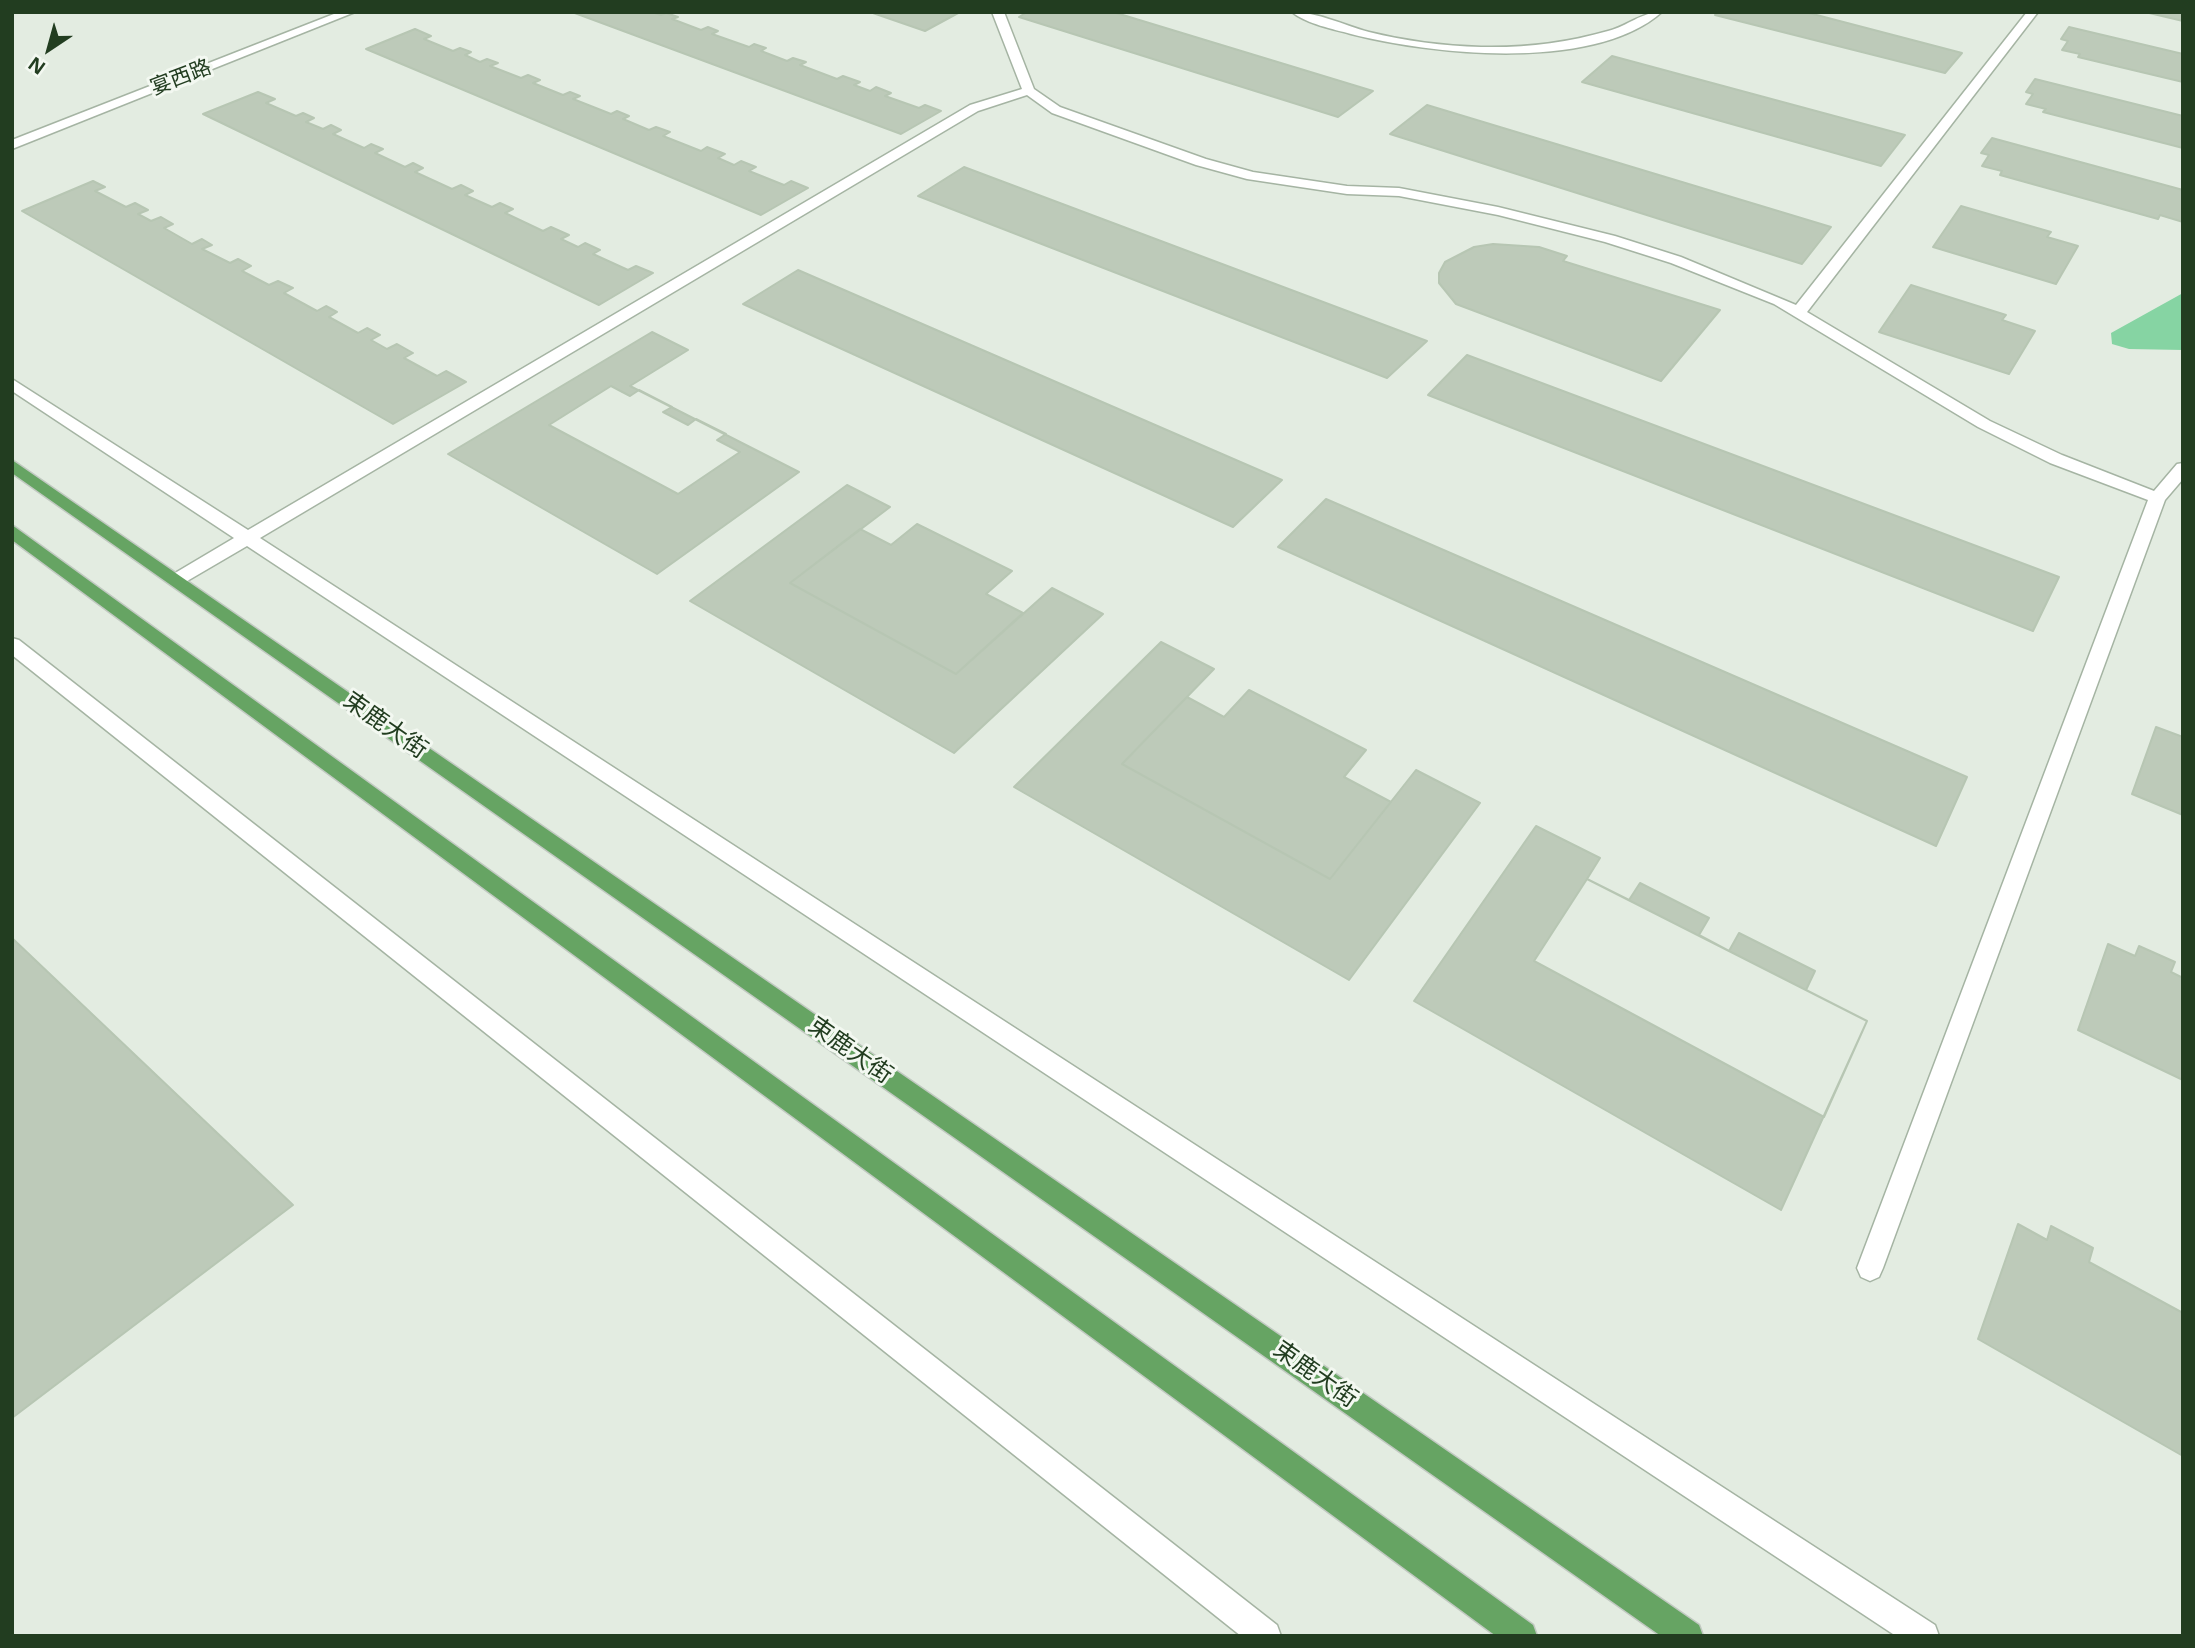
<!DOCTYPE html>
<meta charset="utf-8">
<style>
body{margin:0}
#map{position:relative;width:2195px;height:1648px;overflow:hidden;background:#e3ece1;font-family:"Open Sans",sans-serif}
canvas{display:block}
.frame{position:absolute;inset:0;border:14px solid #223d20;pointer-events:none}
.north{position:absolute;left:14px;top:14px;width:70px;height:70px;-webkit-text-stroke:5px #f3f8f1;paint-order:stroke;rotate:216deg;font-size:19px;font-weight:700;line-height:28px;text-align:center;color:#223d20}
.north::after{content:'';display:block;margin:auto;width:24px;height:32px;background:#223d20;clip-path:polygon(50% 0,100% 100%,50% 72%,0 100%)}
</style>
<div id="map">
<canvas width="2195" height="1648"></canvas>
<div class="frame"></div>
<div class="north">N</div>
</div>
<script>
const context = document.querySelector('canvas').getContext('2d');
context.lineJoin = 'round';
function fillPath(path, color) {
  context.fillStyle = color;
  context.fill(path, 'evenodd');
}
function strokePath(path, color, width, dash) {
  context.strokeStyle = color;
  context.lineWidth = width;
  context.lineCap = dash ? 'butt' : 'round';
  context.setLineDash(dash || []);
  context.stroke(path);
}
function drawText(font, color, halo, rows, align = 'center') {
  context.font = font + ' "Open Sans","Noto Sans SC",sans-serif';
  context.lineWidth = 6;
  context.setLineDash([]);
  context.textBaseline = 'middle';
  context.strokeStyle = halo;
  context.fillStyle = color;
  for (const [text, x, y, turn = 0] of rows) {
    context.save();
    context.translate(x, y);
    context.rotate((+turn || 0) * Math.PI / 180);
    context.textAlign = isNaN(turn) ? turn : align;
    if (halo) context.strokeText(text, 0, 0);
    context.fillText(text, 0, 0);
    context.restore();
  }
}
fillPath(new Path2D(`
 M2183,293V350L2129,349L2112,344L2111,333Z`), '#86d4a3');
const building = new Path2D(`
 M572,12H652L661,15L666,13L678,17L672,19L701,30L708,27L718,31L712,34L749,47L754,44L766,48L761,51L787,61L793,58L806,62L800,65L837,79L843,76L860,82L854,85L870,91L876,87L891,93L885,96L919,108L925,105L941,111L901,134Z
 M870,12H960L925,31Z
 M1027,12H1113L1373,91L1338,117L1019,17Z
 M1718,12L1809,13L1962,53L1945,73L1715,15Z
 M2145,12H2183V21Z
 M2069,27L2183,54V82L2078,57L2080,54L2062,50L2068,41L2061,39Z
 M415,29L431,36L424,39L453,51L460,48L471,52L465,55L480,62L487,59L498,63L490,66L521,78L528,75L540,80L533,83L563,95L570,92L580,96L573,99L611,114L617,111L629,116L623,119L649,130L656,127L670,132L663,136L701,151L707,147L725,154L718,158L734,165L741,161L756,167L749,171L784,185L791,181L808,188L761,215L366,49Z
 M1612,56L1905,135L1881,166L1582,82Z
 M2035,79L2183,116V148L2043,112L2046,109L2026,104L2033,94L2026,92Z
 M258,92L275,99L266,103L296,116L303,113L314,118L306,122L323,129L331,125L341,130L333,134L364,148L371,144L383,149L375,153L405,167L413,163L423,168L415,172L452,189L461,185L473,191L465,195L492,207L500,203L513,209L505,213L543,231L551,227L569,235L561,239L578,247L585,243L600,250L593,254L628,270L636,266L653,273L599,305L203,114Z
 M1427,105L1831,227L1802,264L1390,134Z
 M1992,138L2183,190V222L2160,215L2158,219L2000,175L2002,171L1982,166L1989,155L1981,153Z
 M964,167L1427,341L1387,378L918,196Z
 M93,181L105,187L95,191L126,207L135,203L148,210L138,214L151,221L161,217L173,224L164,228L192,244L202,239L212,245L202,249L230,263L238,259L251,266L242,271L269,285L278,281L293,288L284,293L317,311L326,306L337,312L329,317L358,333L367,328L380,335L371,340L387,349L397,344L413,353L404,358L437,376L446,371L466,382L393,424L22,211Z
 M1961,206L2051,232L2047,237L2078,246L2056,284L1933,247Z
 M1493,244L1539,247L1567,256L1563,261L1720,310L1661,381L1456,304L1439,283V273L1445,262L1474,247Z
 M798,270L1282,480L1233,527L743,304Z
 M1911,285L2006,315L2002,320L2035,331L2009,374L1879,332Z
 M652,332L688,350L630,386L799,472L657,574L448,454Z
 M1467,355L2059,577L2033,631L1428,395Z
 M611,386L630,396L639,390L672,407L663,412L688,425L696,419L726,434L717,440L740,452L678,494L549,425Z
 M847,485L890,507L790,583L956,674L1052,588L1103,614L954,753L690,601Z
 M1326,499L1967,777L1936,846L1278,547Z
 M917,524L1012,571L986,594L1023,613L956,674L790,583L860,529L891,545Z
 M1161,642L1214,669L1122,764L1330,879L1416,770L1480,803L1349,980L1014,787Z
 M1249,690L1366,750L1344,777L1391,802L1330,879L1122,764L1187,697L1224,717Z
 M2156,727L2183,737V815L2132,794Z
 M1536,826L1600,858L1587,879L1867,1021L1781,1210L1414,1001Z
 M1587,879L1629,900L1640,883L1709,918L1699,935L1729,951L1739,933L1815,971L1806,990L1867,1021L1824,1117L1534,961Z
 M12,938L293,1205L12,1418Z
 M2108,944L2135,956L2139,946L2175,962L2171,972L2183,978V1080L2078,1030Z
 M2018,1224L2047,1240L2051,1226L2093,1248L2089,1262L2183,1313V1456L1978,1339Z`);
fillPath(building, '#bdcab9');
strokePath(building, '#b7c6b3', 2);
const minor = new Path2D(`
 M339,12H355L12,149V140Z
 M992,12H1004L1034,89L1060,107L1206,159L1253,172L1347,186L1399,188L1498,207L1615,236L1681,257L1796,305L2027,12H2038L1807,312L1990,421L2062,455L2154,491L2177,464L2183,463V479L2165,500L1883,1268L1879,1277L1870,1281L1861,1277L1857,1268L2148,500L2050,463L1978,427L1774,304L1671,263L1605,242L1498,215L1399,196L1347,194L1247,179L1196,165L1052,113L1027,95L978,111L260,538L1935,1625L1939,1636H1896L247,546L182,584H170L167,580L170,576L234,538L12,391V379L248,530L970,105L1022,89Z
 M1292,12C1318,12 1343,25 1369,32C1405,41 1444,46 1481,47C1524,48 1566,43 1608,31C1628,26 1641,12 1662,12C1594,72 1433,55 1351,34C1333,29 1307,24 1292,12Z
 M12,638L19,640L1277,1625L1281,1636H1241L12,655Z`);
const major = new Path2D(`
 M12,460L1699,1625L1703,1636H1661L12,473Z
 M12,525L1533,1625L1537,1636H1496L12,540Z`);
strokePath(minor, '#a5b4a3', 3);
strokePath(major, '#c1c9c1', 3);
fillPath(minor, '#fff');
fillPath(major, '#66a463');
drawText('21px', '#223d20', '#f3f8f1', [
 ["宴西路",181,78,-21]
]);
drawText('24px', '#223d20', '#f3f8f1', [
 ["束鹿大街",385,726,35],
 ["束鹿大街",850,1051,35],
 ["束鹿大街",1315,1375,35]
]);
</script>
